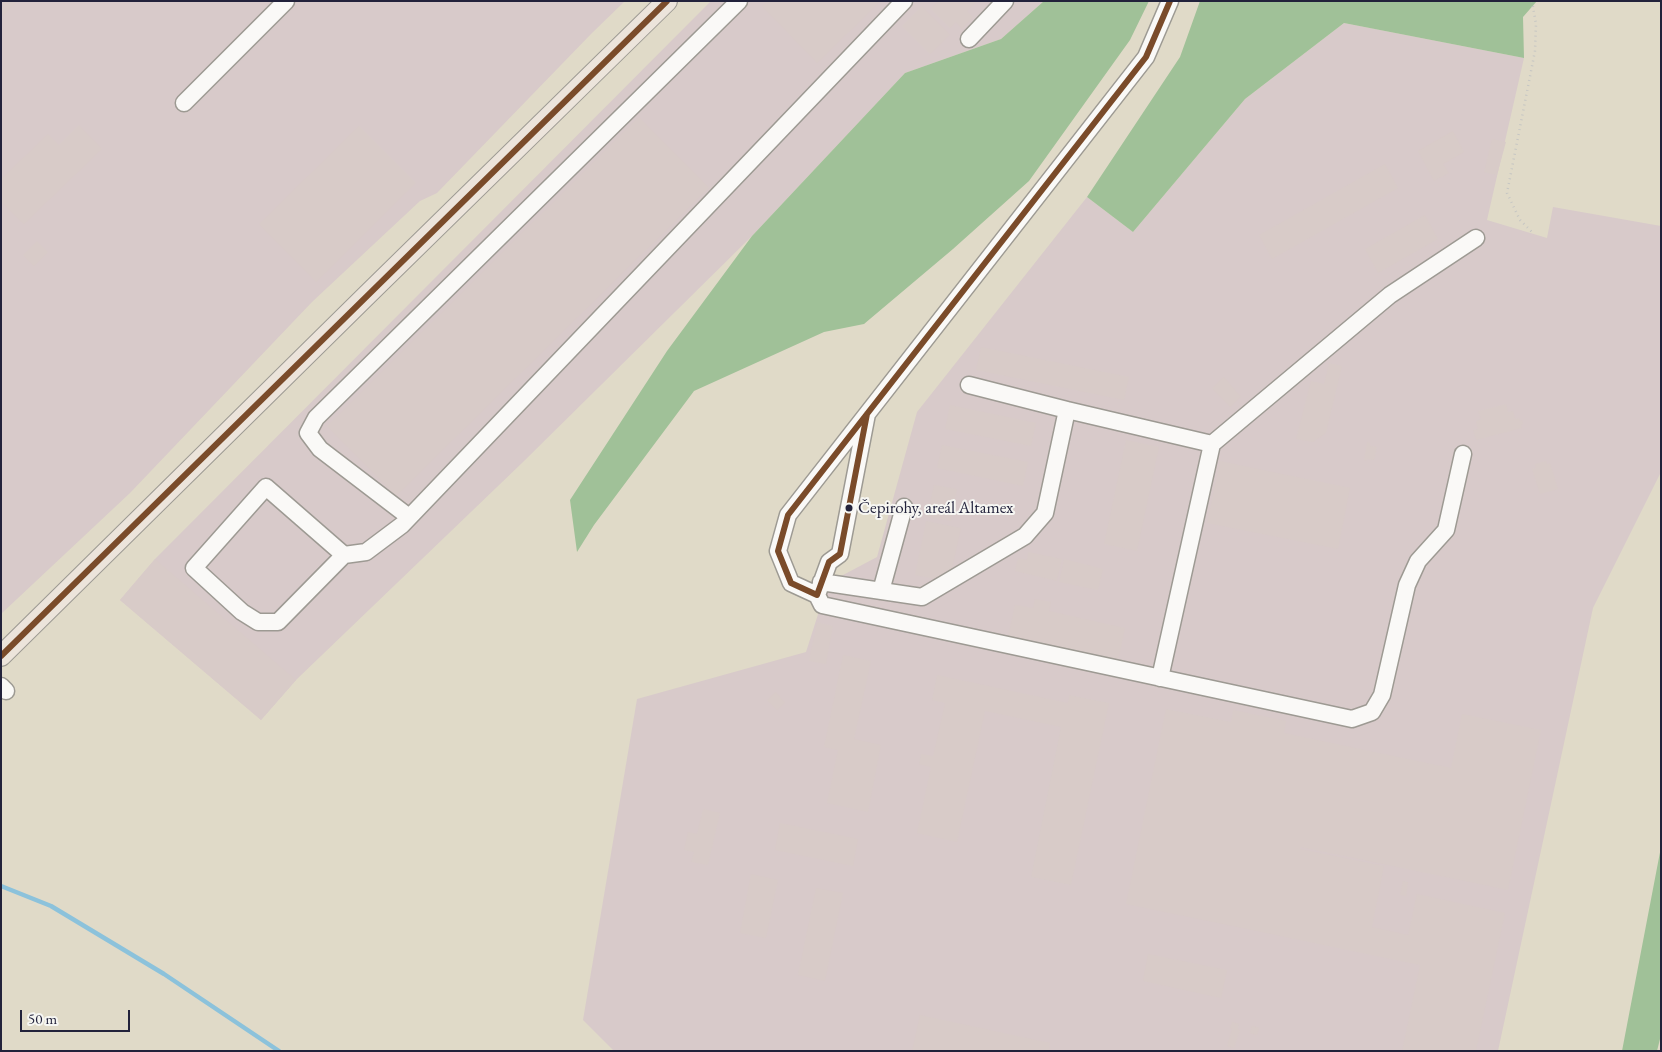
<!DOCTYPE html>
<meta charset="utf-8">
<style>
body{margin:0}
#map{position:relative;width:1662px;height:1052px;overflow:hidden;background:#e0dac8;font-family:"EB Garamond",serif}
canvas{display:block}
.frame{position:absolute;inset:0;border:2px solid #22223b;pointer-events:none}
.scale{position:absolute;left:20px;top:1010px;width:110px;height:22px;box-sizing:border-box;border:2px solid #22223b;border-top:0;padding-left:6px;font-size:15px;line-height:18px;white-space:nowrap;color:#22223b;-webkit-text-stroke:4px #f6f6f2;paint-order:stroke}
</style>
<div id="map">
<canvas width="1662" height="1052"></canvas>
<div class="frame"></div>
<div class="scale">50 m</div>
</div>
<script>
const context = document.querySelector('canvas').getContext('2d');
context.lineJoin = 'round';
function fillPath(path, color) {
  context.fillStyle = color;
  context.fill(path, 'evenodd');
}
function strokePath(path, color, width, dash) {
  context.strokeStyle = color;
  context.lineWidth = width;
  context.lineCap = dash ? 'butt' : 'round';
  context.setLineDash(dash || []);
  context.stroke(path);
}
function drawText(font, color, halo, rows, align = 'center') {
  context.font = font + ' "EB Garamond",serif';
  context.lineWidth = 4;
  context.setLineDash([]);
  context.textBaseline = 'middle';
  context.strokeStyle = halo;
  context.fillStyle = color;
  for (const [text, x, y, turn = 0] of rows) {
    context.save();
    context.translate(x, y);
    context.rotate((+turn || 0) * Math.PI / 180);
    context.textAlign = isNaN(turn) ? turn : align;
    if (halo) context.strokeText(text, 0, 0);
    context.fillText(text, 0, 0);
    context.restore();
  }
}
fillPath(new Path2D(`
 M1,1H625L591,34L437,193L420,201L312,302L130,493L1,614Z
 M711,1H1044L1001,39L905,73L752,236L522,463L296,680L261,720L120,600L155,559Z
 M1344,23L1524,58L1487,220L1547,238L1553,207L1661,226V472L1593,608L1498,1051H614L583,1020L637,699L806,652L828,583L877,557L917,412L1087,197L1133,232L1245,99Z`), '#d8caca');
fillPath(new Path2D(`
 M1044,1H1149L1130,40L1029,181L953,249L864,324L824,332L694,391L594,525L577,552L570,500L667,351L752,236L905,73L1001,39Z
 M1200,1H1537L1523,17L1524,58L1344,23L1245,99L1133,232L1087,197L1180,57Z
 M1661,847V1035L1657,1051H1622Z`), '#a0c198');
strokePath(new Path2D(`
 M1,886L51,906L164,974L279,1051`), '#8cc2db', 4.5);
fillPath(new Path2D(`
 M1,1H17L1,18Z
 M767,1H881L817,63L762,6Z
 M938,1H977L967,11L973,17L962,29L956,22L950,28L931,9Z
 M922,6L950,35L930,54L902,26Z
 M639,117L709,188L396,496L327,426Z
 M79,125L102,149L24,224L1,202V179L48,134L59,145Z
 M359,126L416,183L316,282L259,224Z
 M1453,131L1464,152L1443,164L1449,173L1434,181L1418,151Z
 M1492,139L1506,142L1497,175L1484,172Z
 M1385,164L1398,188L1272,259L1259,235Z
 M1425,215L1438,239L1378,273L1365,249Z
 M37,241L48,252L34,266L23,255Z
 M981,347L1129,377L1124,400L976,370Z
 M1329,363L1342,366L1326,433L1313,442L1296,439L1311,381L1324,384Z
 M1224,377L1241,397L1230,407L1212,388Z
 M1506,404L1508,412L1513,411L1515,419L1519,418L1520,421L1522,420L1523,424L1521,425L1522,428L1476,440L1473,430L1478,429L1476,421L1481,419L1478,411Z
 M950,405L1036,423L1031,446L945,429Z
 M1126,440L1159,447L1137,551L1104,544Z
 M1367,442L1370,443V446L1377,447L1374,460L1367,459L1366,461L1364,460Z
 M942,445L1028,462L1023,486L937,468Z
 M1220,461L1350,488L1338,549L1207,523Z
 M1546,461L1547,464L1550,463L1558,489L1540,494L1532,469L1536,468L1535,464Z
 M934,485L957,489L951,521L927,517Z
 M926,521L961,528L951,573L941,580L915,575Z
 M1028,552L1062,559L1057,581L1015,571L1018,558L1027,560Z
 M155,559L296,680L261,720L120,600Z
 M1064,559L1103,569L1098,590L1059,582Z
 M1035,599L1051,602L1049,611L1125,628L1118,661L1008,637L1015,605L1033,608Z
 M817,622L833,626L826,664L809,661Z
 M843,655L871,661L854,739L881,745L868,812L827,803L838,750L824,747Z
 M937,675L1068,703L1069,695L1109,703L1071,885L1031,877L1061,727L985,711L957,842L917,833L931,767L919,764L921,754L933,756L945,703L932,700Z
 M776,692L785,703L777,710L767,700Z
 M1166,709L1231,722L1233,710L1286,721L1284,733L1451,768L1462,714L1541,730L1508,890L1301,847L1300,849L1384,866L1372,927L1408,935L1417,894L1505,913L1476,1051H1402L1420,965L1126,904Z
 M703,809L720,813L708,865L691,862L694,852L684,850L688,832L697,834Z
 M780,823L858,839L853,866L775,850Z
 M751,874L778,880L766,938L740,933Z
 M1403,881L1408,882L1406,896L1400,895Z
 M816,888L843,893L825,981L798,975Z
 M1148,954L1227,970L1221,998L1143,981Z
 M920,1015L1050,1043L1049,1051H912Z
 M1232,1022L1239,1024L1238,1029L1240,1030L1234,1048L1227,1046L1232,1029L1230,1028Z
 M1252,1026L1259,1028L1257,1035L1250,1033Z`), '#d8cbc8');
const minor = new Path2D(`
 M969,39L1005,1
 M184,103L286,1
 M1067,410L1212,444
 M867,414L840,554L829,562L817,595L791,583L778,551L788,515L1146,57L1170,1
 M409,517L320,449L308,433L316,418L739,1
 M344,555L266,487L194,568L242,612L258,622H278L344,555L366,552L402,525L904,1
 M821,582L922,597L1025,536L1045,513L1067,410L969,385
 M881,591L904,507
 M817,595L822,605L1352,719L1372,712L1382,695L1407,585L1418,561L1446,530L1463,454
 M1160,678L1212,444L1390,295L1476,238
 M1,686L6,691`);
const major = new Path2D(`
 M1,656L367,295L667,1`);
strokePath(minor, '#9d9a93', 19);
strokePath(major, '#9d9a93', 22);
strokePath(new Path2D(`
 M1532,1L1536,24L1535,51L1507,193L1520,220L1534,234`), '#c6c6c3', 2.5, [1, 4]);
strokePath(minor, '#faf9f7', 16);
strokePath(major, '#ece4db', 20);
strokePath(new Path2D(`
 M867,414L840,554L829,562L817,595L791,583L778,551L788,515L1146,57L1170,1
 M1,656L667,1`), '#7a4b2a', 6);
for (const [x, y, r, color] of [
 [849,508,4.5,"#22223b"]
]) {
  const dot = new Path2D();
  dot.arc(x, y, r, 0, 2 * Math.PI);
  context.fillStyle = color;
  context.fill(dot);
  strokePath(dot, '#f6f6f2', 2);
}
drawText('17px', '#22223b', '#f6f6f2', [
 ["Čepirohy, areál Altamex",858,508]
], 'left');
</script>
